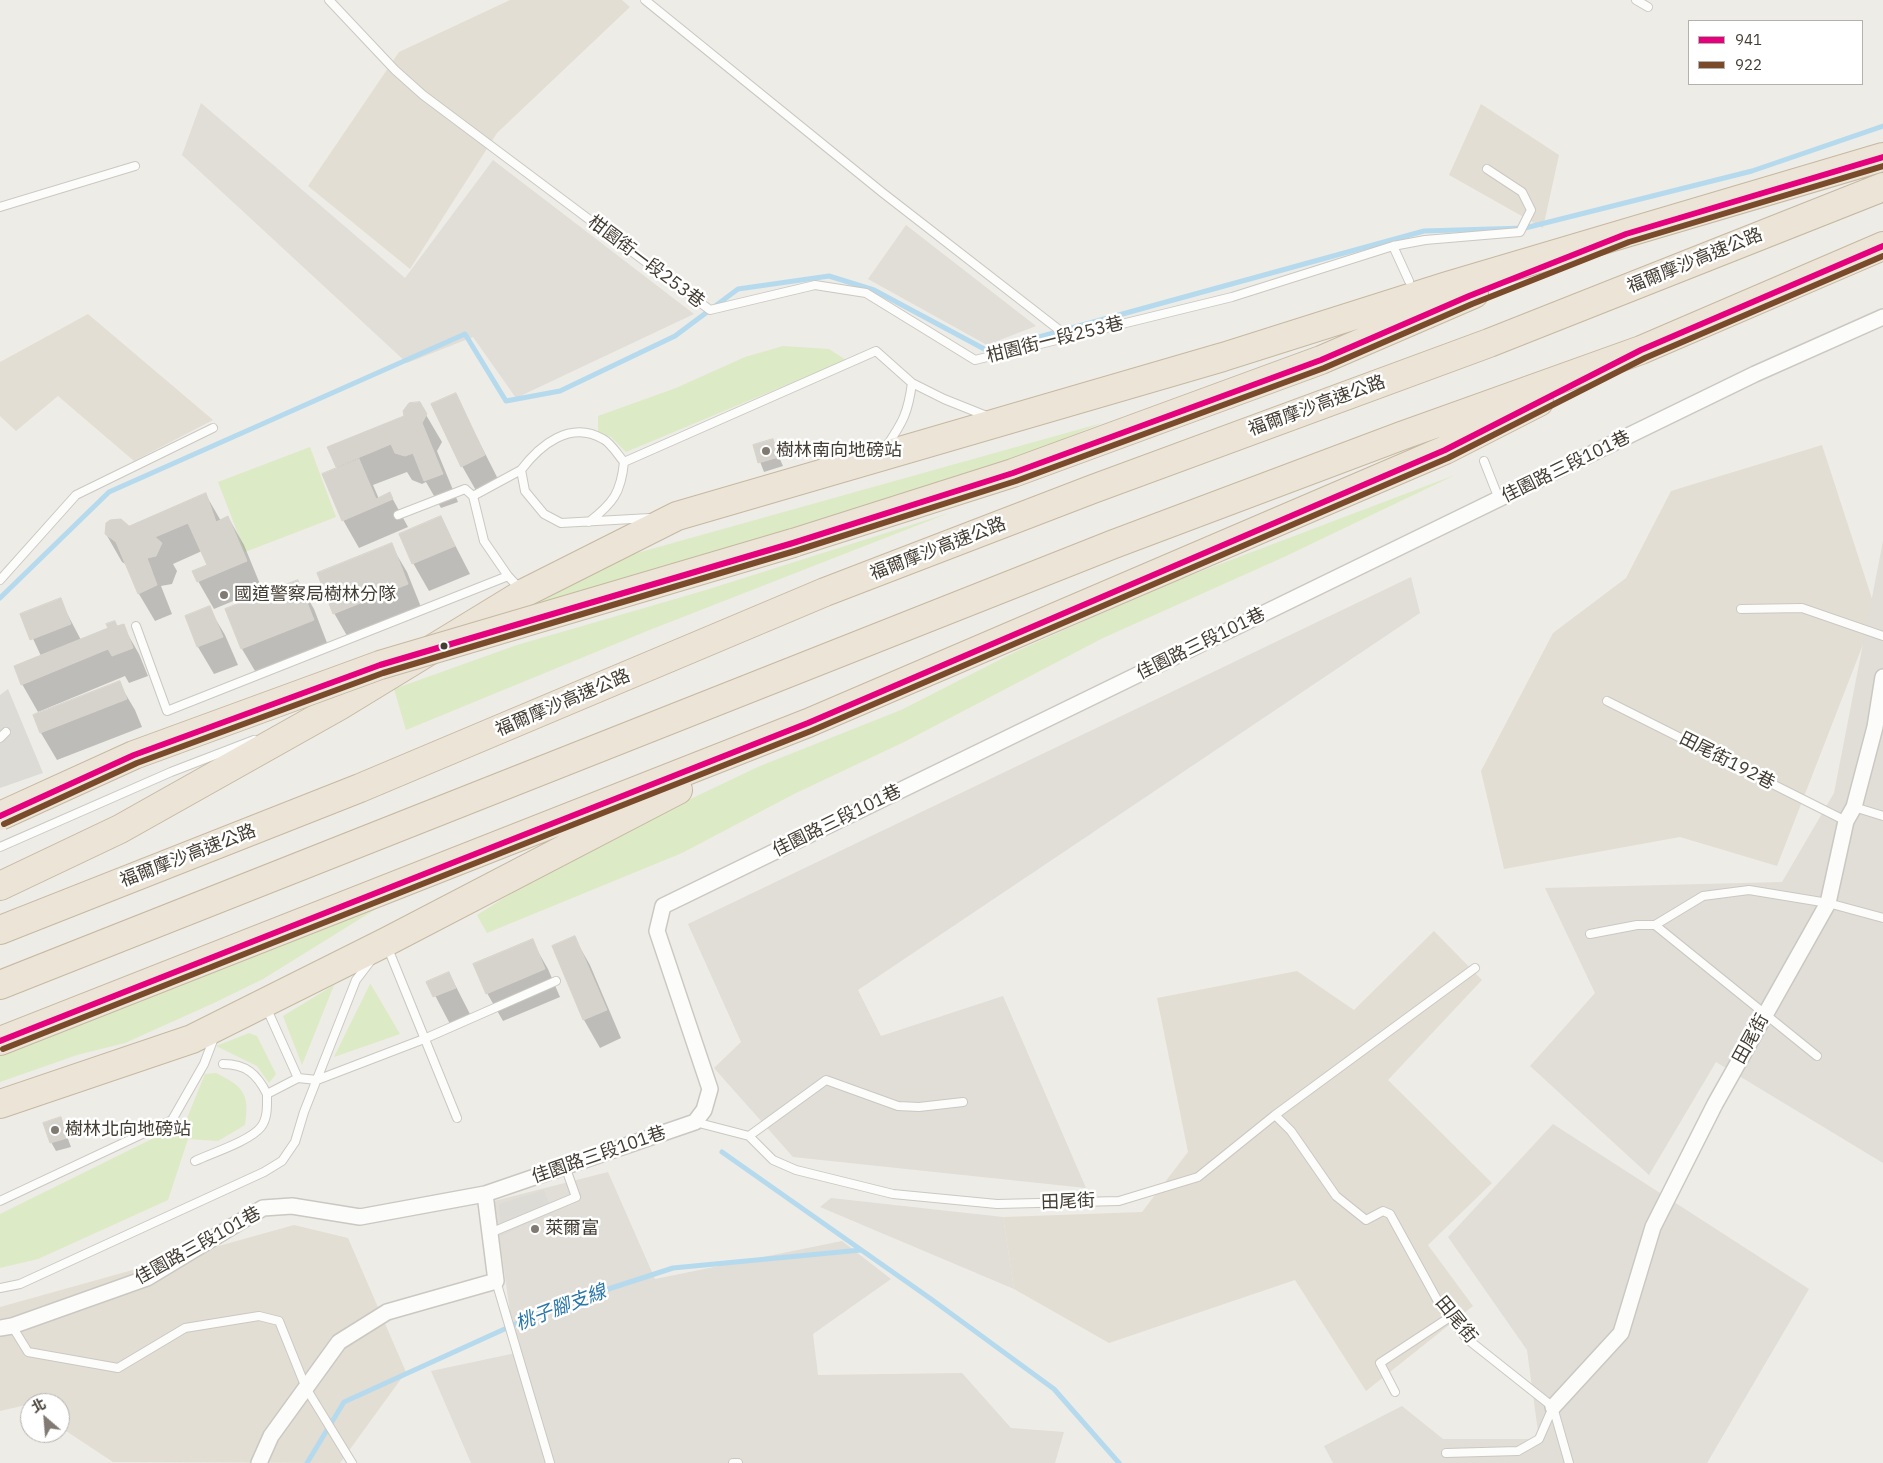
<!DOCTYPE html>
<meta charset="utf-8">
<style>
body{margin:0}
#map{position:relative;width:1883px;height:1463px;overflow:hidden;background:#eeece6;font-family:"IBM Plex Sans","Noto Sans TC",sans-serif}
canvas{display:block}
.legend{position:absolute;left:1688px;top:20px;width:175px;height:65px;box-sizing:border-box;background:#fff;border:1px solid #b4b1ad;margin:0;padding:6px 9px;list-style:none;font-size:15px;color:#443d33}
.legend li{display:flex;align-items:center;gap:10px;height:25px}
.legend b{width:25px;border:1px solid #b4b1ad}
.north{position:absolute;left:20px;top:1393px;width:50px;height:50px;box-sizing:border-box;background:#fff;border:1px solid #b4b1ad;border-radius:50%;rotate:333deg;font-size:14px;font-weight:700;line-height:20px;text-align:center;color:#443d33}
.north::after{content:'';display:block;margin:auto;width:18px;height:22px;background:#807a72;clip-path:polygon(50% 0,100% 100%,50% 72%,0 100%)}
</style>
<div id="map">
<canvas width="1883" height="1463"></canvas>
<ul class="legend">
<li><b style="height:6px;background:#e5007d"></b>941</li>
<li><b style="height:6px;background:#7a4b2a"></b>922</li>
</ul>
<div class="north">北</div>
</div>
<script>
const context = document.querySelector('canvas').getContext('2d');
context.lineJoin = 'round';
function fillPath(path, color) {
  context.fillStyle = color;
  context.fill(path, 'evenodd');
}
function strokePath(path, color, width, dash) {
  context.strokeStyle = color;
  context.lineWidth = width;
  context.lineCap = dash ? 'butt' : 'round';
  context.setLineDash(dash || []);
  context.stroke(path);
}
function drawText(font, color, halo, rows, align = 'center') {
  context.font = font + ' "IBM Plex Sans","Noto Sans TC",sans-serif';
  context.lineWidth = 5;
  context.setLineDash([]);
  context.textBaseline = 'middle';
  context.strokeStyle = halo;
  context.fillStyle = color;
  for (const [text, x, y, turn = 0] of rows) {
    context.save();
    context.translate(x, y);
    context.rotate((+turn || 0) * Math.PI / 180);
    context.textAlign = isNaN(turn) ? turn : align;
    if (halo) context.strokeText(text, 0, 0);
    context.fillText(text, 0, 0);
    context.restore();
  }
}
fillPath(new Path2D(`
 M510,0H622L630,7L497,133L410,269L308,186L399,52Z
 M1481,104L1559,155L1543,228L1449,175Z
 M88,314L213,420L134,461L58,396L16,431L0,416V362Z
 M1822,445L1876,611L1777,866L1680,837L1504,869L1481,771L1553,633L1626,578L1671,491Z
 M1434,931L1482,980L1388,1080L1492,1183L1428,1245L1473,1306L1366,1391L1295,1280L1109,1343L1014,1289L1003,1217L1142,1212L1188,1152L1157,998L1297,971L1354,1010Z
 M294,1225L348,1238L406,1372L340,1463L113,1462L60,1427V1403H30V1408L26,1405L0,1411V1307Z`), '#e3ded3');
fillPath(new Path2D(`
 M201,103L405,278L493,160L694,314L516,398L473,337L407,363L182,155Z
 M906,225L1036,326L987,345L868,279Z
 M1883,541V1163L1716,1062L1649,1175L1530,1066L1595,993L1545,888L1782,882L1834,793Z
 M1411,577L1420,613L858,990L881,1036L1003,996L1086,1188L793,1157L714,1068L741,1042L688,924Z
 M1553,1124L1809,1289L1707,1463H1333L1324,1446L1402,1406L1443,1439H1539L1527,1350L1448,1237Z
 M608,1172L655,1279L842,1241L891,1279L813,1334L818,1375L962,1373L1011,1428L1064,1432L1055,1463H471L431,1371L516,1353L494,1201Z
 M831,1198L1003,1217L1014,1289L820,1207Z`), '#e1ddd7');
fillPath(new Path2D(`
 M783,346L829,349L846,360L626,452L611,437L598,432V416L676,388L745,357Z
 M1102,423L985,472L515,614L612,560Z
 M310,447L336,517L245,552L218,482Z
 M1455,475L1284,557L1103,638L904,742L794,794L682,853L487,933L477,915L520,888L661,813L760,766L901,710L1015,652L1165,585Z
 M949,513L647,631L406,730L394,689L517,645L706,590Z
 M376,909L263,979L216,1002L125,1043L77,1055L0,1082V1055L80,1022L142,1001L290,939Z
 M370,983L400,1034L334,1057L370,984Z
 M334,985L302,1065L283,1016Z
 M249,1033L257,1036L276,1074L269,1083L257,1066L216,1046Z
 M216,1073C243,1086 250,1094 245,1125L218,1141L188,1139L168,1200L38,1259L0,1268V1214L160,1135L183,1128L205,1074Z`), '#dceac5');
fillPath(new Path2D(`
 M8,689L43,773L0,788V695Z
 M544,1190L552,1212L501,1236L499,1204Z`), '#dddbd6');
fillPath(new Path2D(`
 M455,394L500,483L478,494L462,466Z
 M419,403L442,442L437,451L458,502L441,508L426,482L422,484L412,480L407,472L373,485L379,499L390,494L408,527L359,548L343,520L337,466L405,417Z
 M772,441L783,466L764,472L754,446Z
 M206,495L221,521L228,517L244,545L262,589L214,609L198,581L208,566L202,551L173,564L177,571L172,584L161,586L172,614L155,621L139,594L127,565L122,562L106,534L128,527Z
 M441,518L470,574L429,591L413,563Z
 M391,545L407,572L423,612L350,641L334,613Z
 M298,581L314,609L329,648L258,676L242,649L227,610Z
 M60,600L81,640L123,626L139,654L148,676L129,683L125,676L38,712L22,684L41,656L22,615Z
 M209,608L225,635L238,665L214,674L198,647L186,617Z
 M119,683L135,710L142,727L57,760L41,733L35,716Z
 M574,937L590,965L621,1038L600,1048L584,1020L553,946Z
 M532,941L548,969L560,997L503,1021L487,993Z
 M449,973L471,1016L450,1024L428,982Z
 M60,1118L71,1147L56,1151L51,1142Z`), '#0003');
strokePath(new Path2D(`
 M0,598L109,492L465,334L506,401L560,391L675,336L738,289L829,276L874,290L988,351L1424,231L1525,228L1752,171L1883,126
 M722,1152L931,1299L1054,1389L1119,1463
 M307,1463L344,1402L553,1307L673,1268L861,1250`), '#b5daee', 5);
const building = new Path2D(`
 M456,393L485,455L461,467L431,404Z
 M420,402L427,414L422,423L443,474L424,481L413,453L405,456L395,453L391,444L336,467L327,447L404,416L403,411L409,403Z
 M773,439L779,457L758,463L753,445Z
 M359,459L376,499L390,492L393,499L342,521L322,474Z
 M206,493L216,522L228,516L247,561L197,582L192,571L207,565L188,523L155,537L162,543L156,556L147,558L157,585L138,594L116,542L105,534L106,523L110,520L121,519L129,526Z
 M441,516L455,546L412,564L399,534Z
 M392,543L408,584L333,614L317,573Z
 M298,580L314,620L241,649L225,609Z
 M61,598L71,624L30,640L20,614Z
 M210,606L223,637L197,647L185,616Z
 M115,621L117,626L124,624L133,648L112,656L108,649L21,685L14,666L108,628L106,624Z
 M120,681L127,699L40,733L33,715Z
 M575,936L607,1010L583,1020L552,946Z
 M533,939L545,969L486,994L473,964Z
 M449,972L456,988L433,997L426,982Z
 M61,1117L67,1138L50,1143L43,1123Z`);
fillPath(building, '#d6d3cd');
strokePath(building, '#d7d3cc', 1);
const lane = new Path2D(`
 M329,0L395,70L423,95L710,310L815,285L866,293L975,360L1232,297L1393,246L1425,240L1520,232L1531,210L1522,192L1487,169
 M645,0L883,193L1067,336
 M1636,0L1648,7
 M0,207L135,166
 M1393,246L1409,281
 M886,447C903,422 908,413 912,383
 M1484,461L1499,499
 M473,496L484,541L508,576
 M398,515L465,489L473,496L521,470
 M650,518L561,523L544,514L525,491L521,470C540,445 570,420 603,439C611,443 618,455 624,462L876,351L912,383L944,399L989,417
 M589,522C613,503 621,493 624,462
 M0,580L76,495L213,428
 M1741,609L1802,608L1883,636
 M136,626L167,711L508,576L521,590
 M1607,701L1846,821
 M0,738L6,732
 M1854,807L1883,816
 M0,847L171,772L254,740
 M1655,925L1817,1056
 M1590,934L1637,925H1655L1703,896L1749,890L1828,903L1883,918
 M387,946L457,1118
 M266,1007L298,1078L317,1080L424,1039L556,981
 M223,1064C246,1064 257,1074 267,1094L298,1078
 M1275,1115L1475,968
 M695,1122L749,1136L773,1160L796,1170L893,1194L997,1204L1119,1201L1198,1177L1275,1115L1291,1131L1336,1196L1366,1220L1383,1211L1390,1214L1440,1305L1466,1338L1553,1407
 M749,1136L826,1080L898,1106L919,1107L963,1102
 M195,1161C212,1153 250,1141 261,1127C268,1118 267,1105 267,1094
 M0,1201L172,1120L204,1064L215,1035
 M490,1233L576,1197L565,1166
 M496,1281L550,1463
 M0,1288L20,1284L264,1172L282,1161L295,1142L304,1112L356,980L372,959
 M12,1326L28,1352L118,1368L185,1328L259,1316L279,1321L306,1388L352,1463
 M1395,1392L1380,1363L1450,1317
 M1446,1453L1518,1451L1539,1439L1553,1407L1569,1463
 M733,1463H738`);
const street = new Path2D(`
 M0,1328L12,1326L147,1278L263,1208L292,1206L360,1217L485,1194L695,1122L704,1110L710,1089L657,931L663,906L1755,374L1883,317
 M1553,1407L1621,1333L1653,1227L1715,1104L1828,903L1846,821L1854,807L1875,727L1883,677
 M259,1463L271,1436L339,1342L387,1312L496,1281L485,1194`);
const highway = new Path2D(`
 M793,543L1013,473L1321,360L1474,294
 M0,886L120,829L339,706L524,593L677,516L1223,357L1447,286L1883,157
 M0,930L360,788L825,592L1093,489L1489,343L1883,187
 M0,985L1114,544L1401,436L1641,350L1883,246
 M0,1041L808,723L1445,450L1539,402
 M0,1104L192,1039L386,942L678,790`);
strokePath(lane, '#cbc8c2', 10);
strokePath(street, '#cbc8c2', 18);
strokePath(highway, '#c6b8a1', 30);
strokePath(lane, '#fcfcfb', 8);
strokePath(street, '#fcfcfb', 15);
strokePath(highway, '#ebe4d7', 28);
const highwayBridge = new Path2D(`
 M0,816L134,755L380,665L793,543`);
strokePath(highwayBridge, '#c6b8a1', 30, []);
strokePath(highwayBridge, '#ebe4d7', 28);
strokePath(new Path2D(`
 M0,816L134,755L380,665L793,543L1013,473L1321,360L1469,296L1626,234L1883,157
 M0,1041L808,723L1445,450L1641,350L1883,246`), '#e5007d', 6);
strokePath(new Path2D(`
 M4,824L137,763L383,673L795,551L1016,481L1324,368L1472,304L1629,242L1883,166
 M3,1049L811,731L1448,458L1645,358L1883,256`), '#7a4b2a', 6);
for (const [x, y, r, color] of [
 [766,451,5,"#807a72"],
 [224,595,5,"#807a72"],
 [444,646,4.5,"#443d33"],
 [55,1130,5,"#807a72"],
 [535,1229,5,"#807a72"]
]) {
  const dot = new Path2D();
  dot.arc(x, y, r, 0, 2 * Math.PI);
  context.fillStyle = color;
  context.fill(dot);
  strokePath(dot, '#fff', 2);
}
drawText('18px', '#443d33', '#fff', [
 ["福爾摩沙高速公路",1695,261,-22],
 ["柑園街一段253巷",646,262,37],
 ["柑園街一段253巷",1055,340,-14],
 ["福爾摩沙高速公路",1317,406,-20],
 ["佳園路三段101巷",1566,467,-26],
 ["福爾摩沙高速公路",938,549,-21],
 ["佳園路三段101巷",1201,644,-26],
 ["福爾摩沙高速公路",563,703,-23],
 ["田尾街192巷",1727,761,27],
 ["佳園路三段101巷",837,821,-26],
 ["福爾摩沙高速公路",188,856,-21],
 ["田尾街",1751,1039,-61],
 ["佳園路三段101巷",599,1155,-19],
 ["田尾街",1068,1202,-2],
 ["佳園路三段101巷",198,1246,-29],
 ["田尾街",1456,1320,51]
]);
drawText('18px', '#443d33', '#fff', [
 ["樹林南向地磅站",776,451],
 ["國道警察局樹林分隊",234,595],
 ["樹林北向地磅站",65,1130],
 ["萊爾富",545,1229]
], 'left');
drawText('italic 19px', '#2a78a9', '#fff', [
 ["桃子腳支線",561,1308,-21]
]);
</script>
